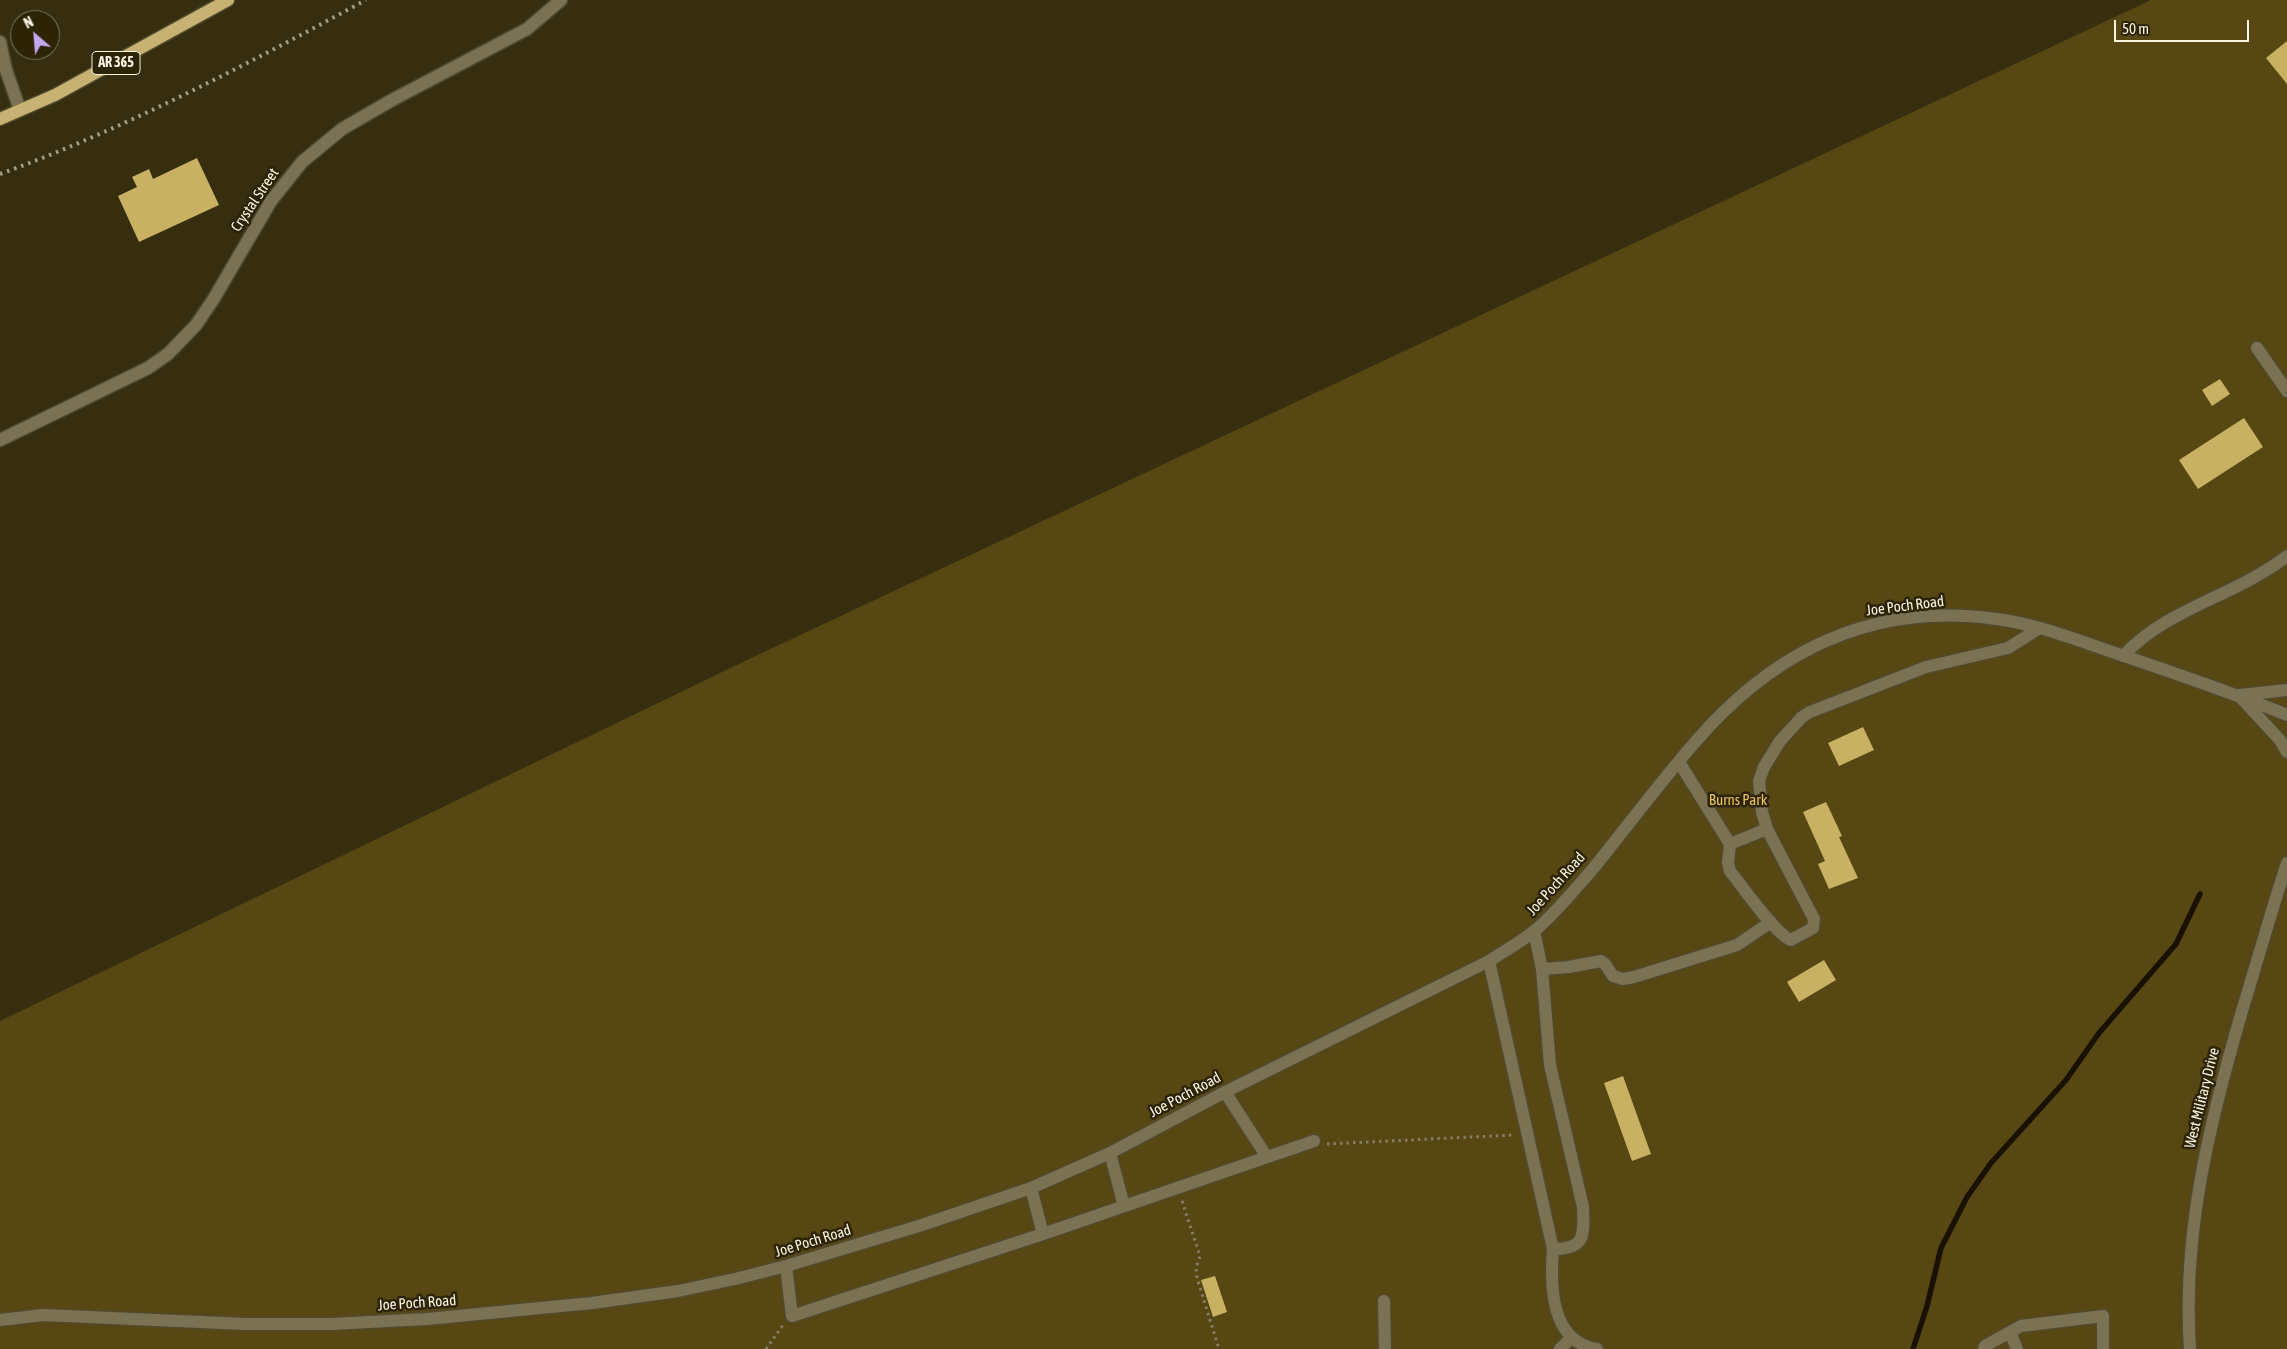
<!DOCTYPE html>
<style>
body{margin:0}
#map{position:relative;width:2287px;height:1349px;overflow:hidden;background:#372e10;font-family:"Asap Condensed",sans-serif}
canvas{display:block}
.north{position:absolute;left:10px;top:10px;width:50px;height:50px;box-sizing:border-box;background:#2d2406;border:1px solid #7f775e;border-radius:50%;rotate:333deg;font-size:14px;font-weight:700;line-height:20px;text-align:center;color:#f9f3e2}
.north::after{content:'';display:block;margin:auto;width:18px;height:22px;background:#c4a7f1;clip-path:polygon(50% 0,100% 100%,50% 72%,0 100%)}
.scale{position:absolute;left:2114px;top:20px;width:135px;height:22px;box-sizing:border-box;border:2px solid #f9f3e2;border-top:0;padding-left:6px;font-size:15px;line-height:18px;white-space:nowrap;color:#f9f3e2;-webkit-text-stroke:4px #2d2406;paint-order:stroke}
</style>
<div id="map">
<canvas width="2287" height="1349"></canvas>
<div class="north">N</div>
<div class="scale">50 m</div>
</div>
<script>
const context = document.querySelector('canvas').getContext('2d');
context.lineJoin = 'round';
function fillPath(path, color) {
  context.fillStyle = color;
  context.fill(path, 'evenodd');
}
function strokePath(path, color, width, dash) {
  context.strokeStyle = color;
  context.lineWidth = width;
  context.lineCap = dash ? 'butt' : 'round';
  context.setLineDash(dash || []);
  context.stroke(path);
}
function drawText(font, color, halo, rows, align = 'center') {
  context.font = font + ' "Asap Condensed",sans-serif';
  context.lineWidth = 5;
  context.setLineDash([]);
  context.textBaseline = 'middle';
  context.strokeStyle = halo;
  context.fillStyle = color;
  for (const [text, x, y, turn = 0] of rows) {
    context.save();
    context.translate(x, y);
    context.rotate((+turn || 0) * Math.PI / 180);
    context.textAlign = isNaN(turn) ? turn : align;
    if (halo) context.strokeText(text, 0, 0);
    context.fillText(text, 0, 0);
    context.restore();
  }
}
fillPath(new Path2D(`
 M2151,0H2287V1349H0V1021L747,660Z`), '#564713');
strokePath(new Path2D(`
 M1913,1349L1927,1306L1941,1248L1967,1197L1991,1163L2066,1080L2099,1033L2176,944L2200,894`), '#191200', 5.5);
fillPath(new Path2D(`
 M2287,41V84L2266,58Z
 M197,158L219,205L139,242L118,196L137,187L132,177L149,169L153,179Z
 M2220,379L2230,394L2212,406L2202,390Z
 M2244,418L2263,447L2198,489L2179,460Z
 M1863,727L1874,750L1839,766L1828,743Z
 M1826,802L1842,836L1839,837L1858,878L1829,889L1818,864L1825,861L1803,812Z
 M1824,960L1836,980L1799,1002L1787,982Z
 M1623,1076L1651,1154L1632,1161L1604,1083Z
 M1215,1276L1227,1312L1213,1317L1201,1280Z`), '#c9b164');
const minor = new Path2D(`
 M0,42L6,70L20,110
 M2257,348L2287,391
 M0,440L148,368L168,354L196,325L213,300L271,201L302,162L342,129L392,100L527,29L561,0
 M2123,656C2167,608 2236,596 2287,556
 M2240,695L2287,690
 M2242,699L2280,740L2287,752
 M1679,762L1730,844L1767,829
 M1730,844L1728,863L1730,871C1742,886 1776,935 1791,940L1813,928L1814,919L1767,829L1762,812L1759,781L1764,767L1780,741L1802,717L1810,712L1926,667L2008,648L2038,629
 M1534,931L1542,969L1550,1065L1583,1207C1584,1235 1586,1249 1553,1249
 M1489,961L1553,1249C1550,1285 1550,1342 1597,1349
 M1542,969L1569,967L1601,961L1605,964L1613,976L1623,979L1634,977L1737,945L1771,922
 M1225,1092L1267,1157
 M1110,1153L1124,1206
 M1031,1188L1043,1234
 M786,1266L792,1316L1043,1234L1314,1141
 M1384,1301L1385,1349
 M0,1320L43,1315L245,1324H331L427,1319L592,1303L678,1291L735,1279L786,1266L922,1225L1031,1188L1110,1153L1225,1092L1489,961C1506,950 1525,940 1540,926C1559,909 1575,889 1592,870C1627,827 1660,782 1697,740C1776,649 1875,602 1997,619C2042,625 2087,644 2130,658C2183,676 2236,694 2287,715
 M2010,1332L2017,1349
 M1560,1349L1571,1338
 M1984,1349L1985,1346L2021,1326L2103,1316V1349
 M2190,1349C2182,1233 2210,1121 2242,1011C2257,962 2271,912 2287,863`);
const major = new Path2D(`
 M0,119L55,95L228,0`);
strokePath(minor, '#524a2d', 15);
strokePath(major, '#524a2d', 15);
strokePath(new Path2D(`
 M1327,1144L1513,1135
 M1182,1201L1200,1256L1196,1269L1197,1278L1219,1349
 M766,1349L783,1325`), '#867e66', 3, [2.5, 4]);
strokePath(minor, '#7b7153', 12);
strokePath(major, '#c7b273', 12);
strokePath(new Path2D(`
 M0,174C127,128 247,64 366,0`), '#a59e87', 4, [2.5, 5]);
for (const [x, y, w] of [
 [116,63,48]
]) {
  const box = new Path2D();
  box.roundRect(x - w / 2, y - 11.5, w, 23, 4);
  context.fillStyle = '#2d2406';
  context.fill(box);
  strokePath(box, '#f9f3e2', 1);
}
drawText('bold 14px', '#f9f3e2', null, [
 ["AR 365",116,63]
]);
drawText('15px', '#f9f3e2', '#2d2406', [
 ["Crystal Street",255,200,-56],
 ["Joe Poch Road",1905,606,-7],
 ["Joe Poch Road",1556,884,-48],
 ["Joe Poch Road",1185,1095,-28],
 ["West Military Drive",2202,1098,-76],
 ["Joe Poch Road",813,1241,-17],
 ["Joe Poch Road",417,1303,-4]
]);
drawText('15px', '#e6c459', '#2d2406', [
 ["Burns Park",1738,800]
]);
</script>
